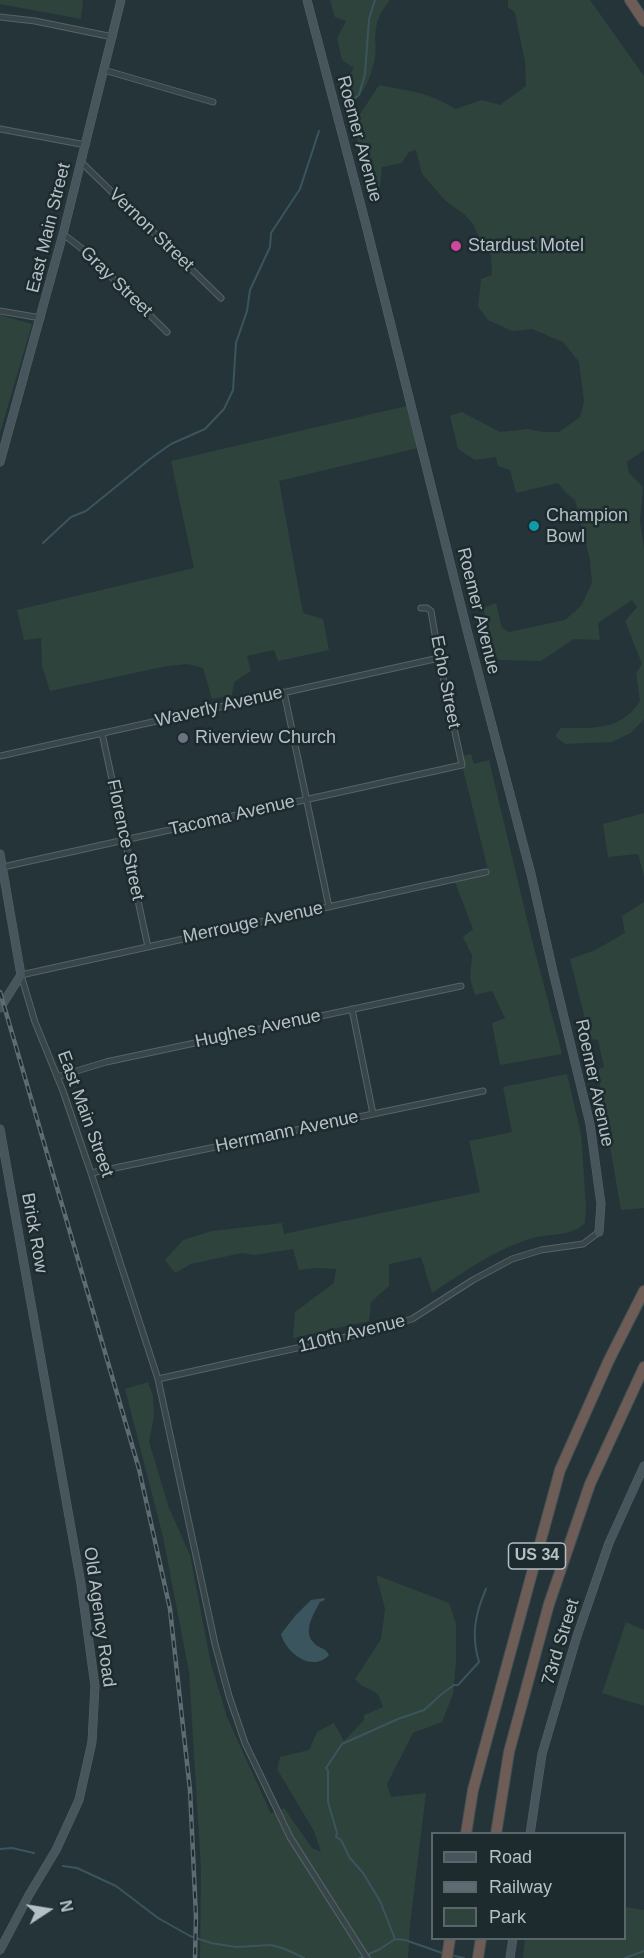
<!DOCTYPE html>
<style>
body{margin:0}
#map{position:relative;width:644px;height:1958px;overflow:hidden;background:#253439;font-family:Helvetica,sans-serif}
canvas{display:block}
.legend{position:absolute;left:431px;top:1832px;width:195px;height:108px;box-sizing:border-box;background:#1d2a2e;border:2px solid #59666a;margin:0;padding:8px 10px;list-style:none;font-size:18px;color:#b4c0c5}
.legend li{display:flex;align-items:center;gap:12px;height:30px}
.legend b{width:30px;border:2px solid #59666a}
.north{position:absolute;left:18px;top:1880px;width:60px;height:60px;-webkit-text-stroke:4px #1d2a2e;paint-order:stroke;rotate:78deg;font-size:16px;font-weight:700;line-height:24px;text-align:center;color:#b4c0c5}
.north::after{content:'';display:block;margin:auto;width:21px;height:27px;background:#b4c0c5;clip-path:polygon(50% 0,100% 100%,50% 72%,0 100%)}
</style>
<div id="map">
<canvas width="644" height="1958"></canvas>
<ul class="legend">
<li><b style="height:8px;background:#47555c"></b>Road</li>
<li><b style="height:8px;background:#5d6c72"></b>Railway</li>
<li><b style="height:16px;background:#2e433c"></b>Park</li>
</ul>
<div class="north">N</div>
</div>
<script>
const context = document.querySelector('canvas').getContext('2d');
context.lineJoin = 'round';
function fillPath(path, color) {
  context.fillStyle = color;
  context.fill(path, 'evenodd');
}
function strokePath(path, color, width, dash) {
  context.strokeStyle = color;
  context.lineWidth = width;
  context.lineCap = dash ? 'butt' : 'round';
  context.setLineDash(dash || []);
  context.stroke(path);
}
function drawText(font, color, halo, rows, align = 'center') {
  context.font = font + ' Helvetica,sans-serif';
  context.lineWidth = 5;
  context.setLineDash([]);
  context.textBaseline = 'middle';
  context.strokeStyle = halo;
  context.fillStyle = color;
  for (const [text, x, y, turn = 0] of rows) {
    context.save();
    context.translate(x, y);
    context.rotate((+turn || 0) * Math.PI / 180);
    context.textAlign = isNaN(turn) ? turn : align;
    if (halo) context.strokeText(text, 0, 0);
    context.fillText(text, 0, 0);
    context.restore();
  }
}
fillPath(new Path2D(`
 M0,0H83L81,19L0,4Z
 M330,0H390C383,9 377,18 376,29C374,39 377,49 375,58C371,78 364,94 349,107L344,100L351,91L348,77L354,68L342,60L337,38L346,21L335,17Z
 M508,0H590L644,76V450L627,462L629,473L643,487L640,521L644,549V719L631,733L612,742L565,744L555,736L561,728C593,728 621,731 640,701L636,673L642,664L625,621L637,607L632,600L598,623L600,640L574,639L541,661L498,660L492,644L483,608L496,603L502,628L509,632L565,620L581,606L592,583L590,560L575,500L566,493L558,483L516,493L510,470L498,466L496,457L475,460L458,449L450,416L462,412L500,432L528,429L543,432H559L580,417L584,401L579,362L563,342L532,329L512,331L488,320L478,307L481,279L492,275L491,255L484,249L473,224L465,215L446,201L422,174L416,150L409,152L402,163L382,167L380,188H372L361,163L355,122L379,85C409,91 429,92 455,109L482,100L500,105L526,86L525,62L515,13L508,7Z
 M0,315L32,324L0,433Z
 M411,405L422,447L279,481L303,613L323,619L329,650L278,661L274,650L247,656L251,671L234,682L232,695L212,699L203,668L187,664L167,666L50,691L42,666L41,638L24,640L17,610L194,568L171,461Z
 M471,754L474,764L489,760L531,936L562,1054L500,1065L492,1023L505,1018L492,991L475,995L470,978L472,955L463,937L473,929L455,882L489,874L460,757Z
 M644,813V876L638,854L608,857L603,824Z
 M644,902V1208L621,1210L597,1070L604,1067L598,1040L590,1039L570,959L595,950L625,933L622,916Z
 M567,1074L581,1134L586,1206L585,1223C571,1237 551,1233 533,1238C495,1249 464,1272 432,1293L421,1257L389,1264V1286L371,1302L369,1321L293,1338L295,1312L334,1283L336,1269L317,1268L299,1270L293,1249L255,1255L242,1253L191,1264L175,1273L165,1260L183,1240L212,1231L282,1223L284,1234L480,1192L469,1141L512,1132L503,1087Z
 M148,1382L153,1396L154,1417L149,1442L169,1508L190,1555L211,1664L227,1717L271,1814L284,1808L312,1848L321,1852L314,1831L277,1769L280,1757L309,1750L317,1732L334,1723L344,1741L364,1720V1715L383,1707C377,1683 366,1694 355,1679L381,1639L385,1609L376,1575L449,1603L456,1623V1663L453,1694L442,1722L413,1733L387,1784L391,1797L426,1793L410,1924L408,1958H200L201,1870L189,1672L163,1537L125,1389Z
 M626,1622L644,1630V1706L602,1693Z
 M625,1907L644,1910V1958H523L525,1939L624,1938Z`), '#2e433c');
fillPath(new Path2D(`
 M324,1598L325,1600L320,1602C314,1613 302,1632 314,1643C319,1649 325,1647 329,1655C312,1673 286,1653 281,1634L295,1616L311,1600Z`), '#3a555e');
strokePath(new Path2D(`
 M348,103L359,95L365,74L369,19L375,0
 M43,543L71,517L86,511L150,459L171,444L205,429L224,409L233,390L236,343L247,311L250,290L270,247L271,233L300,189L319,131
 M0,1849L12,1848L34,1853
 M63,1866L77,1868L116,1886L158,1918L190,1936L211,1943L236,1947L271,1945L285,1949L304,1958
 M395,1939L380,1901L363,1873L350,1858L341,1840L336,1837L337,1833L328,1802V1771L326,1768L342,1744L398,1719L424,1710L443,1693L454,1685H458L479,1662C471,1635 475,1614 486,1589
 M450,1955L464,1958
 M360,1958L380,1949L395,1939L405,1940L445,1954
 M625,1958L644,1951`), '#3a555e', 2);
const street = new Path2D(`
 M0,17L35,21L113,37
 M104,70L213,102
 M0,129L86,145
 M81,162L221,298
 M63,234L85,251L167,332
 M0,311L41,318
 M284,692L329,907
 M102,733L148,947
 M0,756L439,658
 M3,867L462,765L439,658L431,611L427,608H421
 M352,1009L373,1114
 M57,1077L106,1062L461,986
 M91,1173L483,1091
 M158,1379L364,1333L412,1319L473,1280L512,1259L541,1250L583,1244L599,1232
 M367,1958L290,1837L245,1743L229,1696L215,1644L158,1379L91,1173L63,1091L35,1022L21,975L486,872`);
const secondary = new Path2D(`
 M307,0L365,221L468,634L531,874L554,976L590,1124L601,1204L599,1232
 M0,462L63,234L121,0
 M0,854L21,975L0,1008
 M0,1129L81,1584L95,1686L92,1742L79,1800L56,1850L29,1895L0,1950
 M530,1834L542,1754L577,1636L609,1543L644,1466
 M510,1958L513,1938`);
const highway = new Path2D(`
 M630,0L644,21
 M466,1834L473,1790L560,1470L609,1360L644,1291
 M496,1834L509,1752L549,1604L590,1484L644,1367
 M447,1958L450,1938
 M478,1958L481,1938`);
strokePath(street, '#566367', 7);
strokePath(secondary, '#566367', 9);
strokePath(highway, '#435054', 12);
strokePath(street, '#384549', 5);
strokePath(secondary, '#47555c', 8);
strokePath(highway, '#6e5d56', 10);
const rail = new Path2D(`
 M0,992L139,1469L170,1609L190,1790L196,1917L195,1958`);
strokePath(rail, '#5d6c72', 4.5);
strokePath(rail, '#1d2a2e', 2, [7]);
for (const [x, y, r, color] of [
 [456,246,6,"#d1479c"],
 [534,526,6,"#0f9aa8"],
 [183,738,6,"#6b7280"]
]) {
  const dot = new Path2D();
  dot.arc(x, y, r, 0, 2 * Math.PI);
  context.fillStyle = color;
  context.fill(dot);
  strokePath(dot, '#1d2a2e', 2);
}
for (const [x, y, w] of [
 [537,1556,57]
]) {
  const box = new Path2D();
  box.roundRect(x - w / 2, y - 13, w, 26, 4.5);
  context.fillStyle = '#1d2a2e';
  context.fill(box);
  strokePath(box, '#b4c0c5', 1.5);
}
drawText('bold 16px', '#b4c0c5', null, [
 ["US 34",537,1556]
]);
drawText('18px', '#b4c0c5', '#1d2a2e', [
 ["Roemer Avenue",359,139,75],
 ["East Main Street",49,228,-76],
 ["Vernon Street",151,230,44],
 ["Gray Street",116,282,44],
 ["Roemer Avenue",478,611,76],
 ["Echo Street",445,682,79],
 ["Waverly Avenue",219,707,-13],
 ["Tacoma Avenue",232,816,-13],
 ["Florence Street",125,840,78],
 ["Merrouge Avenue",253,923,-12],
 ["Hughes Avenue",258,1029,-12],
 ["Roemer Avenue",594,1083,78],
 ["East Main Street",85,1114,70],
 ["Herrmann Avenue",287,1132,-12],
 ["Brick Row",34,1233,80],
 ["110th Avenue",352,1334,-14],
 ["Old Agency Road",99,1617,82],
 ["73rd Street",561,1642,-73]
]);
drawText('18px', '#b4c0c5', '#1d2a2e', [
 ["Stardust Motel",468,246],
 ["Champion",546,516],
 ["Bowl",546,537],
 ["Riverview Church",195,738]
], 'left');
</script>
